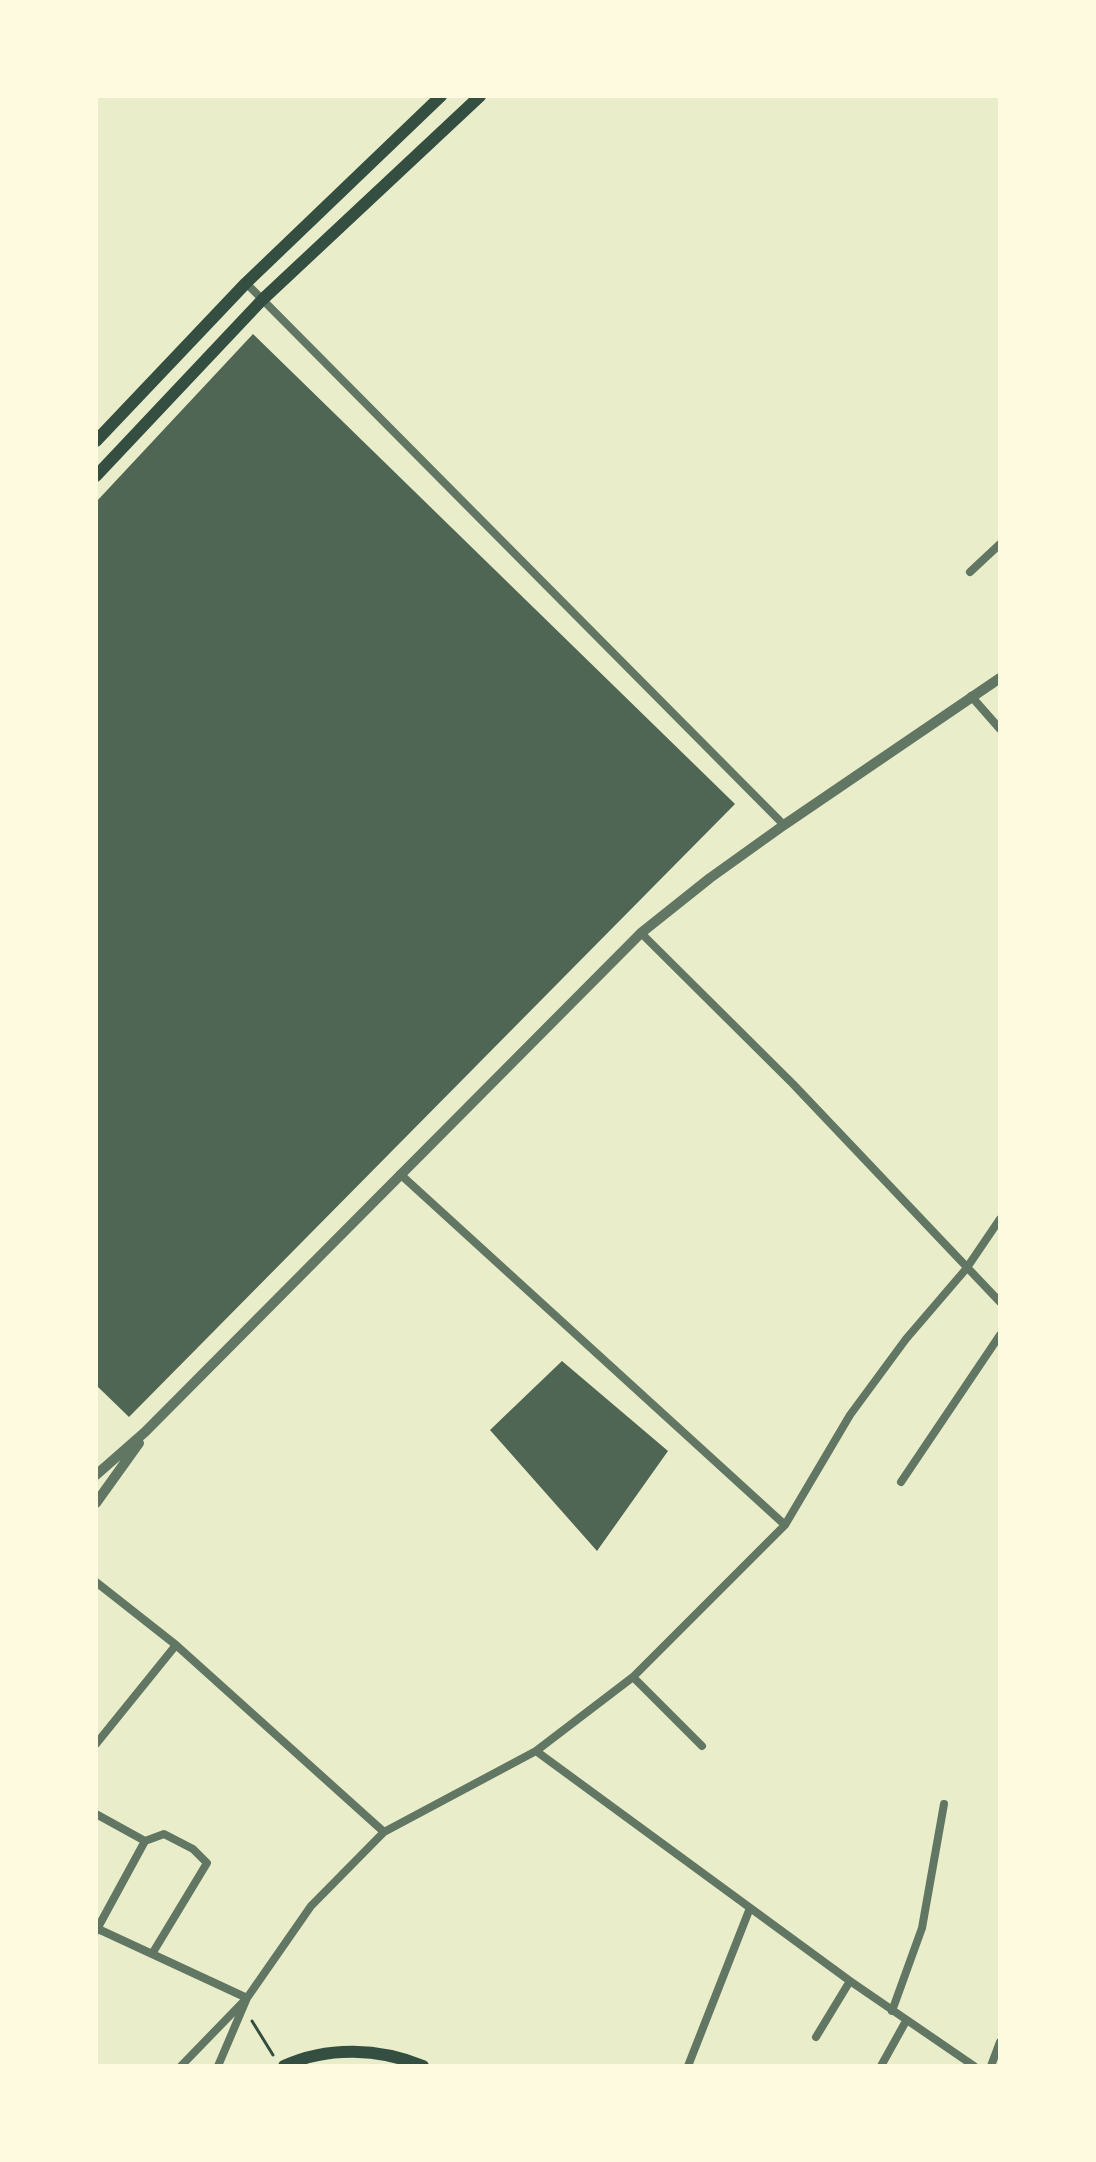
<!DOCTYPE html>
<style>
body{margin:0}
#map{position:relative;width:1096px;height:2162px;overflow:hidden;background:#e9edc9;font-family:"Fira Sans",sans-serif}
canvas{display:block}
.frame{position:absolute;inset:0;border:98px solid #fefae0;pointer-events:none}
</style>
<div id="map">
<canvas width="1096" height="2162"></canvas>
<div class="frame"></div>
</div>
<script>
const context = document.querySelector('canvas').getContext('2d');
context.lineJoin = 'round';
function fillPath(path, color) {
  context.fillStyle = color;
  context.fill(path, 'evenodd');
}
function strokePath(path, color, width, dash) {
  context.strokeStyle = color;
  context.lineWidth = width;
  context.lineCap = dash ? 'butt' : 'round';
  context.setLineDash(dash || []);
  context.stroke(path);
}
fillPath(new Path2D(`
 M253,334L735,804L129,1417L96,1385V502Z
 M562,1361L668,1451L597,1551L490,1430Z`), '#4f6655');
strokePath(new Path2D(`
 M252,2021L273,2055`), '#344e41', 3);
strokePath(new Path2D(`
 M246,283L784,825
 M970,572L1000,544
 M971,696L1000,729
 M641,933L793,1084L1000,1302
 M400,1174L785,1525
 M901,1482L1000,1335
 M96,1582L176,1645L384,1832
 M633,1677L702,1746
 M96,1744L176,1645
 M536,1751L850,1981L974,2066
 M96,1814L145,1841L164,1834L193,1849L207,1863L152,1954
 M96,1928L247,1998L181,2066
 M96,1931L145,1841
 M892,2011L922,1928L944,1804
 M816,2037L850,1981
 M218,2066L247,1998L311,1906L384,1832L536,1751L633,1677L785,1525L850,1415L906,1339L966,1269L1000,1219
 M688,2066L750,1908
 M881,2066L906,2021
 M991,2066L1000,2042`), '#617663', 8);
strokePath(new Path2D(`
 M96,1475L145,1432L641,933L710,878L784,825L1000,678
 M96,1503L139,1443`), '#617663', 10);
strokePath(new Path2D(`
 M96,441L246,283L441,96
 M96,476L262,300L480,96
 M284,2066C328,2046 379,2048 423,2066`), '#344e41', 12);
</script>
